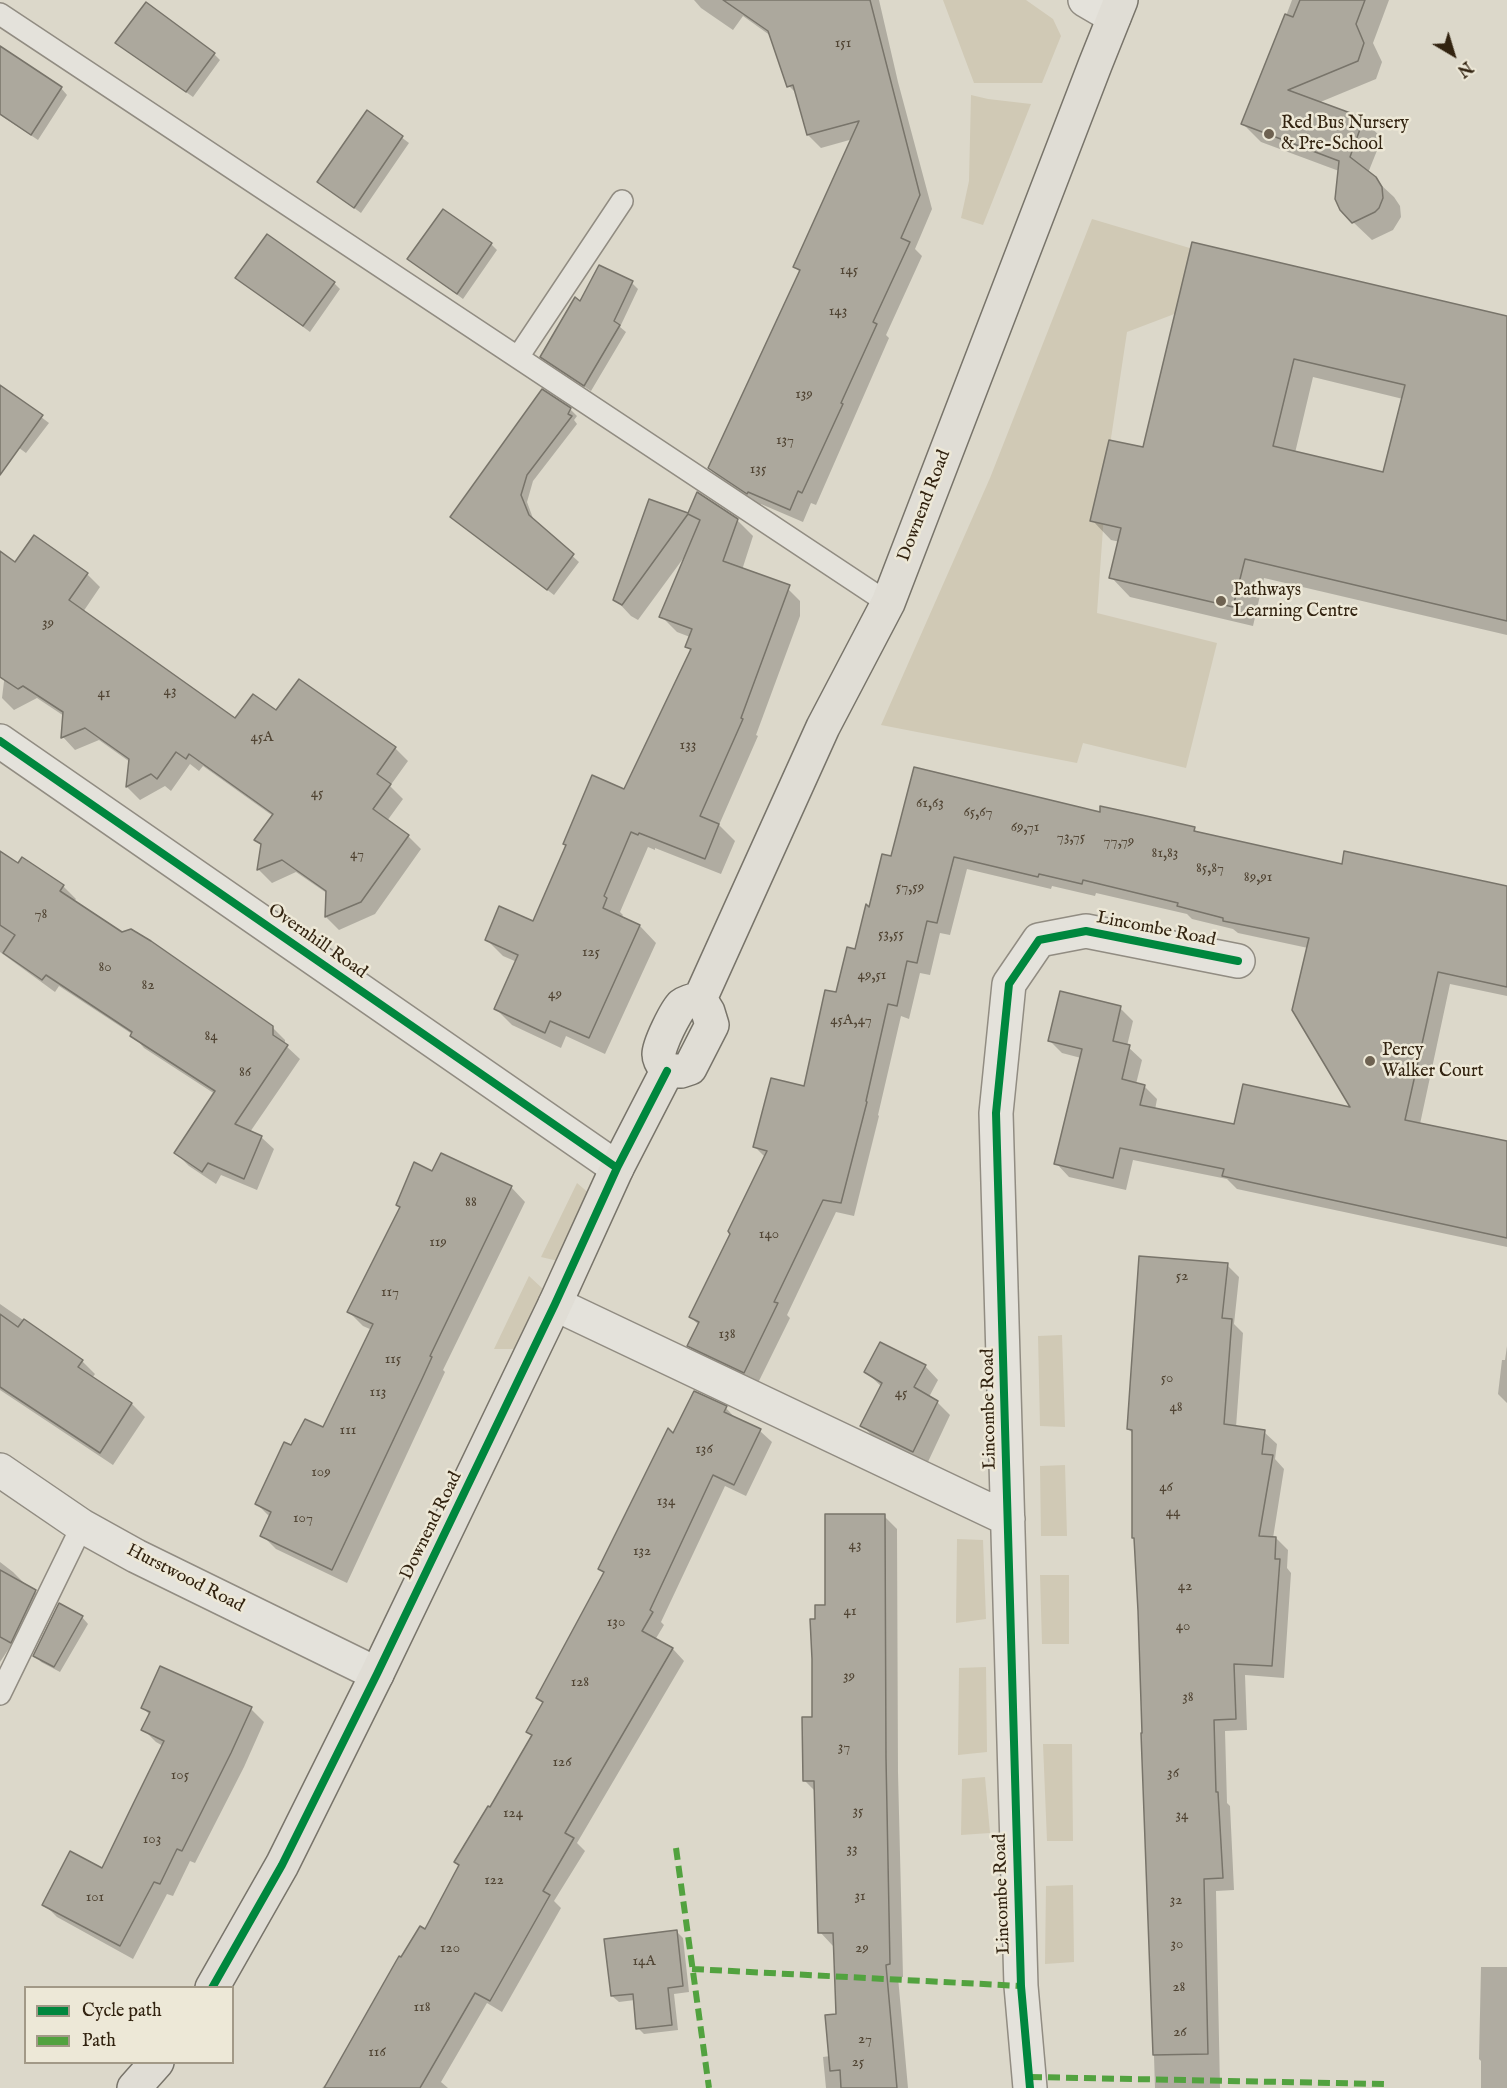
<!DOCTYPE html>
<style>
body{margin:0}
#map{position:relative;width:1507px;height:2088px;overflow:hidden;background:#dcd8ca;font-family:"IM FELL English",serif}
canvas{display:block}
.legend{position:absolute;left:24px;top:1986px;width:210px;height:78px;box-sizing:border-box;background:#ede8d7;border:2px solid #a29987;margin:0;padding:8px 10px;list-style:none;font-size:18px;color:#322310}
.legend li{display:flex;align-items:center;gap:12px;height:30px}
.legend b{width:30px;border:2px solid #a29987}
.north{position:absolute;left:1423px;top:24px;width:60px;height:60px;-webkit-text-stroke:4px #ede8d7;paint-order:stroke;rotate:142deg;font-size:16px;font-weight:700;line-height:24px;text-align:center;color:#322310}
.north::after{content:'';display:block;margin:auto;width:21px;height:27px;background:#322310;clip-path:polygon(50% 0,100% 100%,50% 72%,0 100%)}
</style>
<div id="map">
<canvas width="1507" height="2088"></canvas>
<ul class="legend">
<li><b style="height:8px;background:#00873e"></b>Cycle path</li>
<li><b style="height:8px;background:#52a23f"></b>Path</li>
</ul>
<div class="north">N</div>
</div>
<script>
const context = document.querySelector('canvas').getContext('2d');
context.lineJoin = 'round';
function fillPath(path, color) {
  context.fillStyle = color;
  context.fill(path, 'evenodd');
}
function strokePath(path, color, width, dash) {
  context.strokeStyle = color;
  context.lineWidth = width;
  context.lineCap = dash ? 'butt' : 'round';
  context.setLineDash(dash || []);
  context.stroke(path);
}
function drawText(font, color, halo, rows, align = 'center') {
  context.font = font + ' "IM FELL English",serif';
  context.lineWidth = 5;
  context.setLineDash([]);
  context.textBaseline = 'middle';
  context.strokeStyle = halo;
  context.fillStyle = color;
  for (const [text, x, y, turn = 0] of rows) {
    context.save();
    context.translate(x, y);
    context.rotate((+turn || 0) * Math.PI / 180);
    context.textAlign = isNaN(turn) ? turn : align;
    if (halo) context.strokeText(text, 0, 0);
    context.fillText(text, 0, 0);
    context.restore();
  }
}
fillPath(new Path2D(`
 M943,0H1026L1053,19L1061,36L1042,83H974Z
 M971,95L988,99L1031,104L983,225L961,218L969,181Z
 M1092,219L1193,249L1177,313L1127,332L1108,458L1097,613L1217,643L1186,768L1083,743L1077,763L881,725L990,478Z
 M577,1183L590,1194L558,1261L541,1257Z
 M529,1276L543,1289L514,1349H494Z
 M1062,1335L1065,1427L1040,1426L1038,1336Z
 M1065,1465L1067,1536H1041L1040,1466Z
 M957,1539L983,1540L986,1619L956,1623Z
 M1040,1575H1069V1644H1042Z
 M986,1667L987,1752L958,1755L959,1668Z
 M1043,1744H1072L1073,1841H1047Z
 M985,1777L990,1833L961,1835L962,1779Z
 M1073,1885L1074,1962L1045,1964L1046,1886Z`), '#d0c9b5');
fillPath(new Path2D(`
 M694,0H879L898,82L932,209L915,249L922,256L886,335L889,338L816,505L811,503L803,522L761,504L760,506L722,481L709,468L800,272L795,267L853,139L821,148L808,135L797,94L789,86L771,36L743,16L733,30L701,8Z
 M1292,0H1389L1373,43L1382,62L1376,79L1318,103L1363,120L1382,138L1368,173L1394,197L1400,206L1401,217L1393,230L1372,240L1353,222L1339,171L1261,142L1243,124L1261,83Z
 M117,43L214,54L220,60L193,97Z
 M12,56L61,88L67,95L38,140L0,115V74Z
 M368,112L409,143L361,213L319,182Z
 M491,244L497,250L463,299L409,259Z
 M1193,244L1507,318V635L1264,578L1253,626L1130,597L1111,577L1120,542L1111,540L1092,520L1144,449ZM1313,377L1403,399L1385,474L1295,453Z
 M237,278L334,283L340,289L310,332Z
 M632,283L638,289L620,327L626,332L591,391L548,363L541,356L581,303Z
 M12,395L49,423L26,453L0,434V410Z
 M570,409L577,416L574,420L577,424L533,481L527,502L534,521L579,562L554,595L452,517Z
 M698,494L737,520L753,536L742,570L784,585L800,601V616L756,735L758,736L719,825L735,841L721,874L655,848V850L648,847L620,912L623,915L621,918L640,926L656,943L605,1054L566,1036L561,1048L512,1025L496,1009L517,962L503,956L487,940L533,923L567,846L564,843L625,791L691,651L687,646L690,637L677,632L661,616L685,556L638,620L631,616L615,599L650,501L689,515Z
 M0,553L16,564L87,574L100,587L83,612L235,721L277,712L395,748L408,761L390,786L403,799L387,821L408,836L421,849L375,914L339,930L326,917L328,894L296,872L272,883L259,870L262,846L256,840L273,816L203,766L199,771L190,764L171,791L165,786L140,800L127,787L130,762L99,740L75,750L63,737L64,716L37,698L14,710L2,698L5,673L0,669Z
 M1101,814L1194,829L1199,834L1343,866L1507,888V996L1450,984L1420,1124L1507,1143V1247L1237,1189L1227,1179L1133,1160L1126,1190L1069,1177L1056,1163L1081,1058L1062,1053L1049,1040L1120,1008L1133,1021L1127,1046L1142,1060L1136,1084L1144,1086L1157,1099L1155,1110L1235,1126L1353,1110L1308,948L1238,933L1233,929L1192,919L1187,914L1096,893L1095,896L1052,886L1051,889L967,869L950,935L940,933L930,975L920,973L909,1019L901,1016L878,1115L879,1116L854,1216L836,1212L787,1315L790,1318L757,1385L702,1359L689,1346L699,1325L690,1317L732,1234L765,1157L755,1147L805,1088L837,994L856,951L870,909L892,858Z
 M0,853L18,865L63,886L76,899L74,902L272,1027L285,1040V1045L300,1059L250,1132L261,1137L274,1149L257,1190L221,1175L216,1184L189,1166L176,1153L215,1094L144,1048L132,1034L59,986L55,992L0,952Z
 M433,1173L511,1187L525,1202L443,1370L445,1372L347,1583L276,1549L262,1535L270,1517L257,1504L292,1447L324,1429L372,1330L363,1326L349,1312L401,1208L398,1205Z
 M1227,1265L1239,1277L1234,1324L1243,1333L1236,1427L1264,1432L1277,1444L1275,1459L1284,1469L1273,1538H1276L1288,1550L1287,1568L1291,1573L1284,1678L1245,1675L1247,1730L1225,1731L1227,1803L1230,1806L1234,1890L1216,1891L1220,2088H1155L1140,1611L1136,1540L1133,1537L1134,1434L1128,1429Z
 M0,1304L82,1361L95,1374L92,1378L132,1404L145,1417L113,1465L0,1390Z
 M1507,1346V1403L1498,1394L1502,1360H1505Z
 M925,1366L938,1380L929,1397L937,1402L950,1415L927,1464L875,1439L862,1425L882,1387L865,1371Z
 M694,1393L726,1408L737,1420L760,1431L772,1442L746,1496L725,1486L661,1622L664,1625L655,1640L673,1649L684,1661L577,1843L585,1851L554,1901L561,1908L502,2012L487,2003L441,2082L448,2088H322L329,2081L401,1959L426,1931L490,1809L533,1736L528,1731L544,1704L537,1698L605,1574L600,1569L674,1435Z
 M884,1516L897,1529L898,1772L903,1977H898L908,2088H826L823,2057L830,2056L837,2016L835,1946H833L820,1932L816,1792L805,1781L814,1718L817,1620Z
 M0,1562L13,1572L24,1583L23,1585L35,1592L46,1603L22,1653L10,1647L0,1662Z
 M82,1617L88,1624L60,1672L41,1662L35,1655Z
 M143,1708L251,1709L264,1722L244,1767L195,1863L190,1861L173,1896L167,1894L133,1959L57,1917L44,1904L102,1870L163,1746L156,1742L143,1729L150,1715Z
 M676,1931L683,1938L689,1992L674,1994L678,2030L644,2034L638,2028L635,2000L619,2002L612,1996Z
 M1481,1967H1507V2088H1481V2061L1479,2059Z`), '#0003');
const building = new Path2D(`
 M723,0H870L920,195L901,238L910,242L873,322L877,324L841,403L843,404L802,493L798,491L790,510L748,492L747,494L708,468L800,270L793,267L859,121L807,135L793,85L787,87L768,31Z
 M1300,0H1365L1356,24L1364,43L1358,61L1288,90L1364,118L1350,157L1376,177L1382,187L1383,198L1379,208L1375,212L1352,223L1340,210L1335,199L1339,161L1241,124L1285,14L1293,17Z
 M146,2L215,53L186,92L115,43Z
 M0,46L62,87L31,135L0,114Z
 M367,110L403,136L354,208L317,182Z
 M443,209L492,243L457,294L407,259Z
 M267,234L335,282L303,326L235,278Z
 M1192,242L1507,316V621L1245,559L1233,607L1109,578L1121,528L1090,521L1109,440L1143,447ZM1294,359L1405,385L1383,472L1273,446Z
 M599,265L633,281L614,321L620,325L584,386L540,357L575,297L580,301Z
 M0,385L43,415L0,475Z
 M542,389L571,408L568,414L572,416L527,475L521,495L529,515L574,554L547,590L450,517Z
 M697,492L738,519L723,561L790,585L741,718L743,719L700,816L719,824L705,859L639,833L638,835L631,832L604,896L607,898L603,908L640,925L589,1038L550,1021L545,1033L494,1009L518,955L485,940L499,906L533,921L566,845L563,844L592,775L624,789L691,649L685,647L692,629L659,617L700,520L688,514L622,605L613,600L649,499L688,513Z
 M34,535L88,573L69,600L235,718L253,694L276,710L299,679L396,747L377,774L391,784L373,809L409,835L361,902L325,917L326,891L282,860L257,870L261,844L254,840L273,814L189,754L186,759L176,752L157,779L151,774L126,787L129,759L85,728L61,738L63,712L23,686L18,689L0,677V551L15,562Z
 M914,767L1100,812V806L1151,817L1195,827L1194,831L1342,864L1344,851L1507,886V987L1438,972L1405,1120L1507,1141V1238L1222,1176L1224,1169L1120,1148L1113,1178L1054,1164L1082,1049L1048,1041L1060,991L1121,1006L1113,1041L1130,1045L1122,1079L1145,1085L1140,1105L1234,1124L1243,1084L1350,1107L1292,1010L1309,938L1223,921V918L1177,906L1178,903L1083,880L1082,884L1039,874L1038,877L954,857L937,923L927,921L917,963L907,961L897,1006L888,1004L866,1101L867,1102L841,1203L823,1200L774,1302L778,1303L744,1373L687,1346L699,1322L689,1317L730,1234L728,1231L767,1151L753,1147L771,1078L804,1086L825,990L836,992L847,947L855,949L866,904L869,907L882,854L891,856Z
 M0,851L18,863L22,857L64,885L60,891L122,932L131,929L151,941L273,1026V1035L288,1045L235,1124L262,1136L244,1179L208,1163L202,1172L174,1153L215,1091L130,1036L132,1032L46,975L42,980L3,953L15,935L0,925Z
 M441,1153L512,1186L430,1356L432,1357L422,1379L332,1570L260,1536L271,1512L255,1504L284,1442L291,1445L305,1419L323,1427L373,1324L347,1312L400,1207L396,1205L414,1162L432,1171Z
 M1139,1256L1228,1263L1222,1318L1232,1319L1224,1424L1265,1430L1262,1454L1273,1455L1259,1536L1276,1537L1275,1559H1280L1272,1666L1234,1664L1236,1719L1214,1720L1216,1792H1218L1223,1878L1204,1879L1208,2054L1153,2055L1141,1733H1142L1138,1611L1134,1538H1132V1430L1127,1429Z
 M0,1314L18,1327L24,1319L83,1360L78,1367L132,1403L100,1453L0,1387Z
 M880,1342L926,1365L914,1387L938,1401L913,1452L860,1426L882,1383L864,1372Z
 M694,1391L727,1406L724,1412L761,1429L734,1485L713,1475L650,1610L653,1612L642,1631L673,1648L565,1833L574,1838L543,1891L550,1895L490,2001L475,1993L420,2088H324L399,1956L401,1957L420,1926L425,1929L459,1865L454,1862L488,1806L490,1807L532,1735L526,1732L543,1702L536,1698L604,1572L598,1569L668,1428L673,1433Z
 M825,1514H885L886,1758L890,1964L886,1965L897,2088H841L840,2070L830,2071L825,2015L836,2014L833,1933H818L814,1781H803L802,1717H812V1659L810,1619H815V1605H825Z
 M0,1570L36,1590L11,1643L0,1637Z
 M59,1603L83,1616L54,1667L33,1656Z
 M160,1666L252,1707L231,1753L182,1851L177,1849L160,1884L154,1882L120,1946L42,1905L70,1851L102,1868L134,1802L164,1741L141,1730L150,1712L141,1708Z
 M677,1930L683,1986L668,1988L672,2025L636,2029L633,1994L611,1996L604,1939Z`);
fillPath(building, '#aca89d');
strokePath(building, '#78746a', 1.5);
const service = new Path2D(`
 M0,14L888,603
 M518,357L622,201
 M0,1694L82,1526`);
const minor = new Path2D(`
 M1085,0L1114,17
 M0,741L617,1168
 M555,1304L1008,1519
 M0,1470L82,1526L136,1556L377,1674
 M1030,2088L1021,1986L996,1113L1009,984L1039,940L1086,931L1238,961`);
const primary = new Path2D(`
 M700,999L823,727L888,603L1095,65L1121,0
 M667,1071H681L690,1068L712,1025L708,1012L700,999
 M667,1071C663,1066 659,1060 659,1054C658,1047 676,1010 682,1005C687,1001 694,1000 700,999
 M212,1988L282,1865L377,1674L555,1304L617,1168L667,1071
 M134,2088L157,2062`);
strokePath(service, '#918c82', 24);
strokePath(minor, '#918c82', 36);
strokePath(primary, '#78746a', 36);
strokePath(service, '#e4e2db', 21);
strokePath(minor, '#e4e2db', 33);
strokePath(primary, '#e0ddd5', 33);
strokePath(new Path2D(`
 M676,1848L709,2088
 M692,1969L1021,1986
 M1030,2077L1384,2084V2088`), '#52a23f', 6, [12, 6]);
strokePath(new Path2D(`
 M0,741L617,1168
 M212,1988L282,1865L377,1674L555,1304L617,1168L667,1071
 M1030,2088L1021,1986L996,1113L1009,984L1039,940L1086,931L1238,961`), '#00873e', 8);
for (const [x, y, r, color] of [
 [1269,134,6,"#6e6251"],
 [1221,601,6,"#6e6251"],
 [1370,1061,6,"#6e6251"]
]) {
  const dot = new Path2D();
  dot.arc(x, y, r, 0, 2 * Math.PI);
  context.fillStyle = color;
  context.fill(dot);
  strokePath(dot, '#ede8d7', 2);
}
drawText('15px', '#504433', null, [
 ["151",843,44],
 ["145",849,271],
 ["143",838,312],
 ["139",804,395],
 ["137",785,441],
 ["135",758,470],
 ["39",48,624],
 ["43",170,692],
 ["41",104,694],
 ["45A",262,738],
 ["133",688,746],
 ["45",317,794],
 ["61,63",930,804],
 ["65,67",978,813],
 ["69,71",1025,828],
 ["73,75",1071,838],
 ["77,79",1119,842],
 ["81,83",1165,854],
 ["47",357,855],
 ["85,87",1210,869],
 ["89,91",1258,878],
 ["57,59",910,888],
 ["78",41,915],
 ["53,55",891,935],
 ["125",591,953],
 ["80",105,968],
 ["49,51",872,976],
 ["82",148,986],
 ["49",555,995],
 ["45A,47",851,1021],
 ["84",211,1037],
 ["86",245,1073],
 ["88",471,1203],
 ["140",769,1235],
 ["119",438,1243],
 ["52",1182,1277],
 ["117",390,1293],
 ["138",727,1335],
 ["115",393,1360],
 ["50",1167,1379],
 ["113",378,1393],
 ["45",901,1394],
 ["48",1176,1408],
 ["111",348,1431],
 ["136",704,1450],
 ["109",321,1473],
 ["46",1166,1488],
 ["134",666,1502],
 ["44",1173,1513],
 ["107",303,1519],
 ["43",855,1546],
 ["132",642,1552],
 ["42",1185,1587],
 ["41",850,1612],
 ["130",616,1623],
 ["40",1183,1627],
 ["39",849,1677],
 ["128",580,1683],
 ["38",1188,1698],
 ["37",844,1748],
 ["126",562,1763],
 ["36",1173,1774],
 ["105",180,1776],
 ["35",858,1812],
 ["124",513,1814],
 ["34",1182,1816],
 ["103",152,1840],
 ["33",852,1850],
 ["122",494,1881],
 ["31",860,1897],
 ["101",95,1898],
 ["32",1176,1901],
 ["30",1177,1945],
 ["120",450,1949],
 ["29",862,1949],
 ["14A",644,1962],
 ["28",1179,1988],
 ["118",422,2008],
 ["26",1180,2033],
 ["27",865,2040],
 ["116",377,2053],
 ["25",858,2063]
]);
drawText('18px', '#322310', '#ede8d7', [
 ["Red Bus Nursery",1281,124],
 ["& Pre-School",1281,145],
 ["Pathways",1233,591],
 ["Learning Centre",1233,612],
 ["Percy",1382,1051],
 ["Walker Court",1382,1072]
], 'left');
drawText('18px', '#322310', '#ede8d7', [
 ["Downend Road",925,506,-69],
 ["Lincombe Road",1156,930,11],
 ["Overnhill Road",317,942,35],
 ["Lincombe Road",990,1409,-91],
 ["Downend Road",432,1526,-64],
 ["Hurstwood Road",185,1579,27],
 ["Lincombe Road",1003,1894,-92]
]);
</script>
